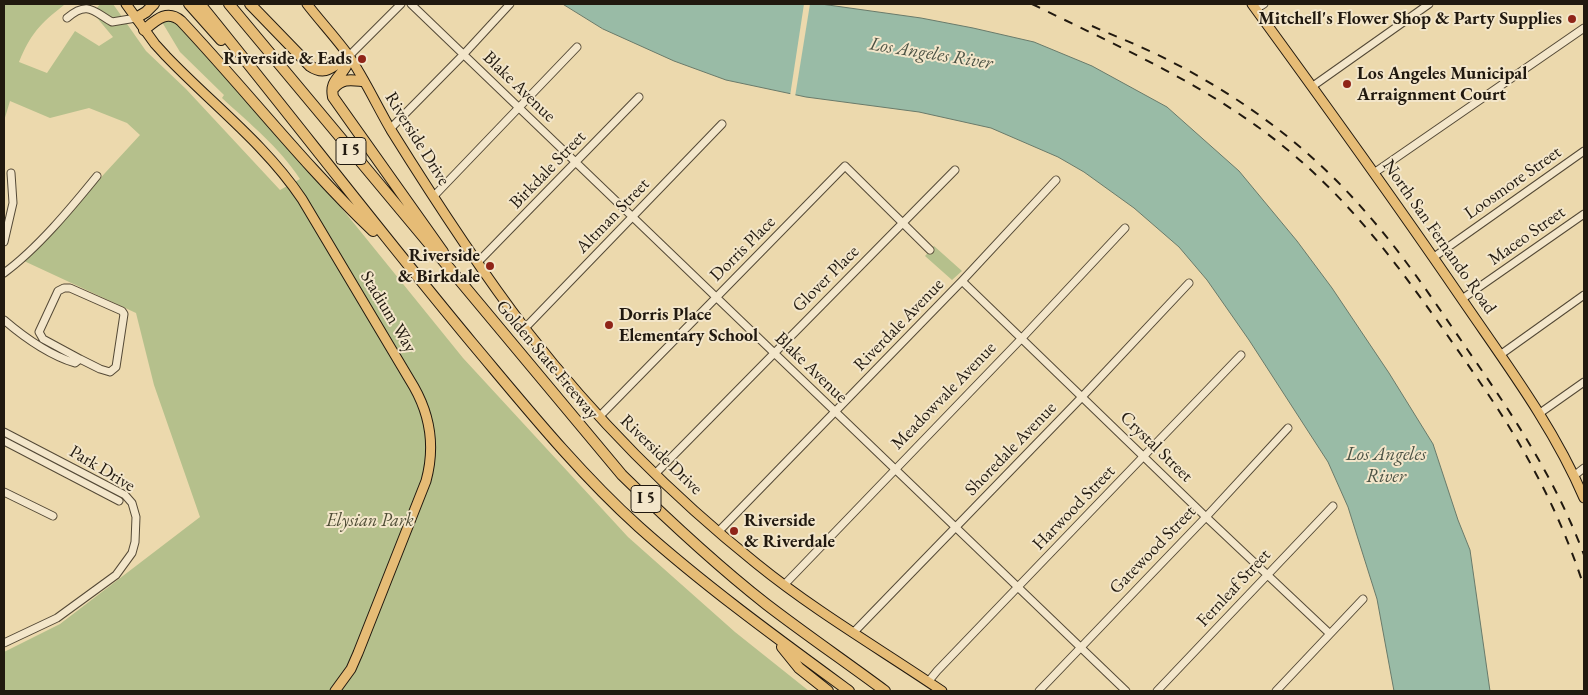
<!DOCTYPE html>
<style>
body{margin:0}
#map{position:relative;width:1588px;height:695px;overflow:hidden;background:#ecd9ad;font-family:"EB Garamond",serif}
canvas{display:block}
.frame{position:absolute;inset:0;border:5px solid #21190f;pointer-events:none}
</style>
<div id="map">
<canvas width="1588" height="695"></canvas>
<div class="frame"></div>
</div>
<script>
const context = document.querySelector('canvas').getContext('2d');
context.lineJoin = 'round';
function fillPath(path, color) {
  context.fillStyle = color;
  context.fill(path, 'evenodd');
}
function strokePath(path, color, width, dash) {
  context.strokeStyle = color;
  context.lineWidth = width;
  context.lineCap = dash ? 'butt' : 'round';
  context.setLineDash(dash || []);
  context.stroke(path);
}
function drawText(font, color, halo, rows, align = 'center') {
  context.font = font + ' "EB Garamond",serif';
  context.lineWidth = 4;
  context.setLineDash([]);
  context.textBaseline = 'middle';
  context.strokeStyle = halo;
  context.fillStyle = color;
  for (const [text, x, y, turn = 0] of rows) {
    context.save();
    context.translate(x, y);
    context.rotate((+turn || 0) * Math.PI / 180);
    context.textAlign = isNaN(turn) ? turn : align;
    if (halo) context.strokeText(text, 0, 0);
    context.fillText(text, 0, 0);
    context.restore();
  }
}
fillPath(new Path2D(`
 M4,4L64,5C40,24 31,33 19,62L47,73L75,31L99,46L113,37L93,13L100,4H113L146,51L186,89L280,190L300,179C280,148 249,123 222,98L224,95L180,52L162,22L166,20L174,21L331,195L463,358L628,537L735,632L809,691H4V652L60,624L200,517L154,385L136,313L24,261L140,135L127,123L89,108L50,118L10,101L4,121Z
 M934,246L962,271L952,280L925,256Z`), '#b5c08c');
const water = new Path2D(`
 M563,4H821L921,18L973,28L1034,42L1092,66L1167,107L1239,171L1297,241L1332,288L1389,373L1433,444L1458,520L1470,550L1490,691H1394L1377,599L1348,507L1328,462L1249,340L1207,280L1179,247L1134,208L1084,172L1058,157L991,128L919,112L806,97L726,80L674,61L603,29Z`);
fillPath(water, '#99bba6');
strokePath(water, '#697a6a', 1);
fillPath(new Path2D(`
 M804,4H810L795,97L790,96Z`), '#ecd9ad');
const minor = new Path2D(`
 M411,4L1126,691
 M1256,9L1264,4
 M67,18C88,0 94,12 112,22L136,18
 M349,56L401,4
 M1313,86L1429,4
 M390,129L463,55L510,4
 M1374,173L1584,28
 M434,196L577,47
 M4,242L13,203L11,173
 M1434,257L1584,151
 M478,262L639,97
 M4,273C37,249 71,208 97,176
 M962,281L1206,517L1329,633
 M1462,299L1584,214
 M4,320C25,338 49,355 75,363L80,359L100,369L110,372L116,367L124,314L122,311L70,288H64L58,291L39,332L43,339L80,359
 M525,328L722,124
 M1500,355L1584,295
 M1540,413L1584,382
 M599,417L845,166L930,250
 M4,432L125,495L132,503L136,517L135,542L132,553L116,575L57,618L4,643
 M4,441L119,501
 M656,473L955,170
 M1575,475L1584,468
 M4,492L53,516
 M719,531L962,281L1056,180
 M784,585L1022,338L1125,228
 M853,633L1080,399L1189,283
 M928,682L937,671L1241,355
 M1039,691L1206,517L1288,428
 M1157,691L1333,506
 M1276,691L1363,599`);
const major = new Path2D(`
 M126,4L155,44L166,56C212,104 265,144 302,199L414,387C431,417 435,448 426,481L358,653L351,669L335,691
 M307,4C320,21 336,38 349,56C364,78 377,106 391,130C434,199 478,267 527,331C594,417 672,496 757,564C815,611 880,649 942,691
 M1252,4C1325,104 1398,205 1468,308C1510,369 1555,430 1584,498`);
const highway = new Path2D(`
 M189,4L221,40
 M200,4C291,116 379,231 472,343C525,406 577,471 639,527C705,586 778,639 849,691
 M229,4L622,475C668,520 715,564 766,604C805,634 846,662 885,691
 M250,4L310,66C328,78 334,63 349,56
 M136,18L146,12L154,4
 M144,30C156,20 167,9 181,21C246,90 304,165 373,231
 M349,56C348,60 347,65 345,68C338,79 330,82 333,97L443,252
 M334,88C342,78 351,80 363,81
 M782,647L799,668L828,691`);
strokePath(minor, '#544936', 9);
strokePath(major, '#21190f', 11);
strokePath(highway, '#21190f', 12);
strokePath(minor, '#f3e6ca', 7);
strokePath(major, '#e6bc76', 9);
strokePath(highway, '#e6bc76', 10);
strokePath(new Path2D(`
 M1032,4C1109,42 1189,77 1258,127C1336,183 1388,251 1443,329C1475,375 1509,422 1535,472C1555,509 1571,547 1584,587
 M1092,26C1117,37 1143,47 1168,60C1244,98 1314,151 1369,216C1405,257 1436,304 1467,349C1513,415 1556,480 1584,555`), '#21190f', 2, [9, 9]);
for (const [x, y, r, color] of [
 [1572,19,5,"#8f2418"],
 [362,59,5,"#8f2418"],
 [1347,84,5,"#8f2418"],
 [490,266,5,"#8f2418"],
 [609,325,5,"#8f2418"],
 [734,531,5,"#8f2418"]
]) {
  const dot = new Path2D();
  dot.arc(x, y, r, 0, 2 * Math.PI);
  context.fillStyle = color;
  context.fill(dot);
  strokePath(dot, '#f3e6ca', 2);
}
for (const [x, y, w] of [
 [351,151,30],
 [646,499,30]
]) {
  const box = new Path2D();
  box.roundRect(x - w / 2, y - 13.5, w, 27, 4);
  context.fillStyle = '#f3e6ca';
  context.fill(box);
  strokePath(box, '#21190f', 1);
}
drawText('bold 16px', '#21190f', null, [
 ["I 5",351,151],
 ["I 5",646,499]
]);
drawText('bold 18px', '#21190f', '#f3e6ca', [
 ["Mitchell's Flower Shop & Party Supplies",1562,19],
 ["Riverside & Eads",352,59],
 ["Los Angeles Municipal",1357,74,"left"],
 ["Arraignment Court",1357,95,"left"],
 ["Riverside",480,256],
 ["& Birkdale",480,277],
 ["Dorris Place",619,315,"left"],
 ["Elementary School",619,336,"left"],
 ["Riverside",744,521,"left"],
 ["& Riverdale",744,542,"left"]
], 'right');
drawText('18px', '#21190f', '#f3e6ca', [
 ["Blake Avenue",519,87,44],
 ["Riverside Drive",417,139,58],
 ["Birkdale Street",548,170,-46],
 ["Loosmore Street",1513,183,-35],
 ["Altman Street",613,216,-46],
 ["Maceo Street",1527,236,-35],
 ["North San Fernando Road",1439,237,55],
 ["Dorris Place",743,249,-45],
 ["Glover Place",826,279,-45],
 ["Stadium Way",388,312,59],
 ["Riverdale Avenue",899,325,-46],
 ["Golden State Freeway",547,360,50],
 ["Blake Avenue",811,368,44],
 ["Meadowvale Avenue",944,396,-46],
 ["Crystal Street",1156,447,44],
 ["Shoredale Avenue",1011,449,-46],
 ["Riverside Drive",661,455,44],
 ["Park Drive",102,469,31],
 ["Harwood Street",1074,508,-46],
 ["Gatewood Street",1153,550,-46],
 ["Fernleaf Street",1234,588,-47]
]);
drawText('italic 18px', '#4d4b34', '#f3e6ca', [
 ["Elysian Park",370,521]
]);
drawText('italic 19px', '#4b5244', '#f3e6ca', [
 ["Los Angeles River",931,54,9],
 ["Los Angeles",1386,455],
 ["River",1386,477]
]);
</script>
